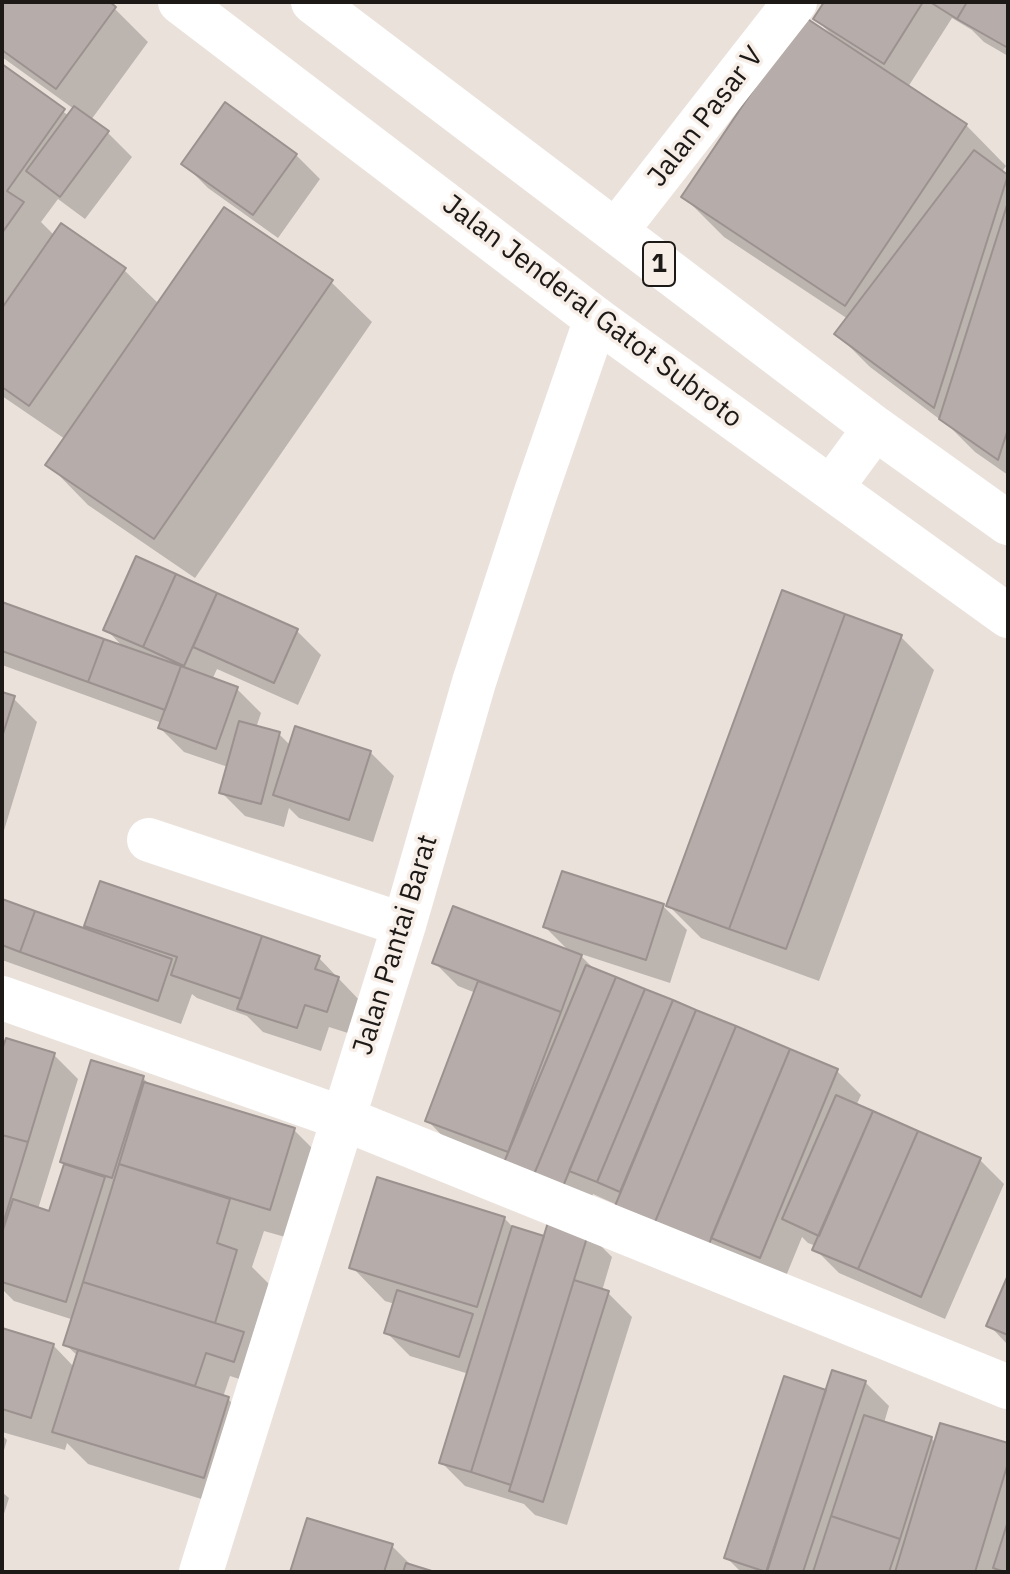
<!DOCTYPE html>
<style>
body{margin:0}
#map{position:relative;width:1010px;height:1574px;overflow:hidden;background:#eae1db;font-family:"IBM Plex Sans",sans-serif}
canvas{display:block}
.frame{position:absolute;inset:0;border:4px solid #1c1917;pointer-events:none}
</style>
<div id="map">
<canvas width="1010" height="1574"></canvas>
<div class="frame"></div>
</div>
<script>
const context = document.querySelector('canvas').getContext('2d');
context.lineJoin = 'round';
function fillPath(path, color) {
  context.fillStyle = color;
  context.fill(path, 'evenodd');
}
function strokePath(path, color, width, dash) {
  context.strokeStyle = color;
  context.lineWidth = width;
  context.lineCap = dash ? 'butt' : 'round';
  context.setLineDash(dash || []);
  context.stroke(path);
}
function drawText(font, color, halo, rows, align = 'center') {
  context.font = font + ' "IBM Plex Sans",sans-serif';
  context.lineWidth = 7;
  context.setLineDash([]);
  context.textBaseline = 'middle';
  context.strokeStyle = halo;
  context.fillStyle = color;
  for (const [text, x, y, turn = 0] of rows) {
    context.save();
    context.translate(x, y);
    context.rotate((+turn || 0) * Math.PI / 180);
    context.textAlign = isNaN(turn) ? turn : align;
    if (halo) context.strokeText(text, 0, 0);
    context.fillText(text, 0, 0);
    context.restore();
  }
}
fillPath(new Path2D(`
 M2,2H106L115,9L148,42L91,120L108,133L132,157L85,219L58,199L41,222L55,236L124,270L159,304L331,282L372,322L195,578L88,505L48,464L65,439L2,396V66L69,116L74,109L2,57Z
 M826,2H1008V56L984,42L972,30L952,18L908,87L966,125L1006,166L1001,173L1008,178V475L975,452L950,427L870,367L837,334L848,319L724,237L684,197L831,34L816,19Z
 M225,105L296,155L320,179L278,238L208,188L184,164Z
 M137,559L297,631L321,655L298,705L217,669L212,680L237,689L261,713L256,728L279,734L291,746L370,752L394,776L373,842L299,818L289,808L284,827L245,816L221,792L228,767L184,752L160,728L162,723L2,665V604L125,649L106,629Z
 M901,637L934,670L819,981L701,938L668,905Z
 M2,695L13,698L37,722L2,837Z
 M2,901L95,934L86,925L319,958L362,1003L351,1034L329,1027L321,1051L263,1032L247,1016L197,998L192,994L181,1024L2,960Z
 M663,906L687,930L670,983L578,953L596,971L837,1071L861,1095L856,1106L980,1160L1004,1184L945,1319L839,1273L815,1249L816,1246L808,1243L802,1237L784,1281L593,1194L583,1219L460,1154L427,1120L476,993L458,986L434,962L571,953L545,927Z
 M54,1055L78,1079L38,1209L50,1213L65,1165L62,1161L143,1078L152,1087L294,1130L327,1163L303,1242L264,1231L252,1267L270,1285L258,1385L230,1376L223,1397L228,1399L262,1432L237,1510L88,1464L67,1443L65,1450L2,1432V1330L53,1345L74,1367L78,1356L66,1345L74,1320L14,1301L2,1289V1056Z
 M504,1218L514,1228L545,1239L588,1233L612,1257L602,1291L608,1293L632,1317L567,1525L535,1515L524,1504L465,1486L441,1462L469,1374L410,1356L386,1332L395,1304L385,1301L352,1267Z
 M1008,1280V1345L989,1325Z
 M865,1382L889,1406L884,1423L931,1438L936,1443L1008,1445V1572H741L727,1558L828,1392Z
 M2,1435L7,1440L2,1457Z
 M2,1492L9,1498L2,1520Z
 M392,1546L413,1567L428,1572H292Z`), '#0003');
const building = new Path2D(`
 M2,2H110L116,7L56,89L2,50Z
 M824,2H923L884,64L813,19Z
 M930,2H967L957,19Z
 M967,2H1008V48L957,19Z
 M803,16L967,124L845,306L681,197Z
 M2,64L65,109L7,191L24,202L2,233Z
 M225,102L297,154L253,215L181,164Z
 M74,106L109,131L60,197L26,171Z
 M974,150L1008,175L934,408L834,334Z
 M1008,202V429L998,460L939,419Z
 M224,207L333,280L154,539L45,465Z
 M61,223L126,268L29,406L2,387V308Z
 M136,556L176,574L143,647L103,630Z
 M176,574L217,593L184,666L143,647Z
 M782,590L845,614L729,929L666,906Z
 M217,593L298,629L274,683L193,647Z
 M2,602L104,639L88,682L2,651Z
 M845,614L902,635L786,949L729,929Z
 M104,639L181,666L165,710L88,682Z
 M181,666L238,687L216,749L158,728Z
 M2,692L15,696L2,737Z
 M239,721L280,732L261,804L219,793Z
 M295,726L371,751L349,820L273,795Z
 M562,871L664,904L646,960L543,927Z
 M100,881L262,936L241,999L171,975L177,957L84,926Z
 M2,899L35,911L20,952L2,945Z
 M453,906L582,955L561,1012L432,963Z
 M35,911L172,959L158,1001L20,952Z
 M262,936L320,956L315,969L339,977L327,1012L305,1005L297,1028L237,1009Z
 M586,965L616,977L530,1184L500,1172Z
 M616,977L645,989L559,1196L530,1184Z
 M478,981L561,1012L508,1152L425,1121Z
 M645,989L673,1000L597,1182L569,1171Z
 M673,1000L696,1010L620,1192L597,1182Z
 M696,1010L736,1026L650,1234L610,1218Z
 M736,1026L790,1049L704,1256L650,1234Z
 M6,1038L55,1053L28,1142L2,1135V1050Z
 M790,1049L838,1069L760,1258L711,1238Z
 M91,1060L144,1076L112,1178L60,1162Z
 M144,1082L295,1128L270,1210L119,1164Z
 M836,1095L873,1111L819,1236L782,1219Z
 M873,1111L918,1131L858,1269L812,1250Z
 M918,1131L981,1158L921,1297L858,1269Z
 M2,1135L28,1142L2,1227Z
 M64,1164L105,1177L66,1302L2,1282V1233L13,1199L49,1211Z
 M119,1164L230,1199L217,1243L237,1250L215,1323L83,1282Z
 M377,1177L505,1217L477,1307L349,1268Z
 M549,1219L589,1231L511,1485L471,1472Z
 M512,1226L544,1236L471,1472L439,1463Z
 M1008,1275V1335L986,1326Z
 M574,1280L609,1291L543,1502L509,1491Z
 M83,1282L244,1332L234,1362L206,1353L195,1386L63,1345Z
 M397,1290L473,1314L459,1357L384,1333Z
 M2,1328L54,1344L31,1418L2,1409Z
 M78,1350L229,1397L204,1478L52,1432Z
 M832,1370L866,1381L803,1572H767Z
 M784,1376L826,1390L766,1572L724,1558Z
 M864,1415L932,1437L900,1539L831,1516Z
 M940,1423L1008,1443V1463L975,1572H895Z
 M831,1516L900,1539L889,1572H813Z
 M307,1518L393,1544L384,1572H290Z
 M1008,1521V1572H1005L993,1568Z
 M406,1563L435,1572H403Z`);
fillPath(building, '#b6aca9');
strokePath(building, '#9b918e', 2);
strokePath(new Path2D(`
 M616,231L795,2
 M149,840L404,925
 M2,998L342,1118L1008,1387
 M201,1572L404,925L474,682L534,498L596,319`), '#fff', 44);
strokePath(new Path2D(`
 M180,2L596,319L1008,616
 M313,2L875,428L1008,523
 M831,488L875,428`), '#fff', 44);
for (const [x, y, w] of [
 [659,264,32]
]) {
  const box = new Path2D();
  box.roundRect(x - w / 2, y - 22, w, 44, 6);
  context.fillStyle = '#f7eee8';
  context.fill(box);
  strokePath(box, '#1c1917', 2);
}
drawText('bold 26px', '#1c1917', null, [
 ["1",659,264]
]);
drawText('28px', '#1c1917', '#f7eee8', [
 ["Jalan Pasar V",706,117,-52],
 ["Jalan Jenderal Gatot Subroto",592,312,37],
 ["Jalan Pantai Barat",396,945,-73]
]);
</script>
